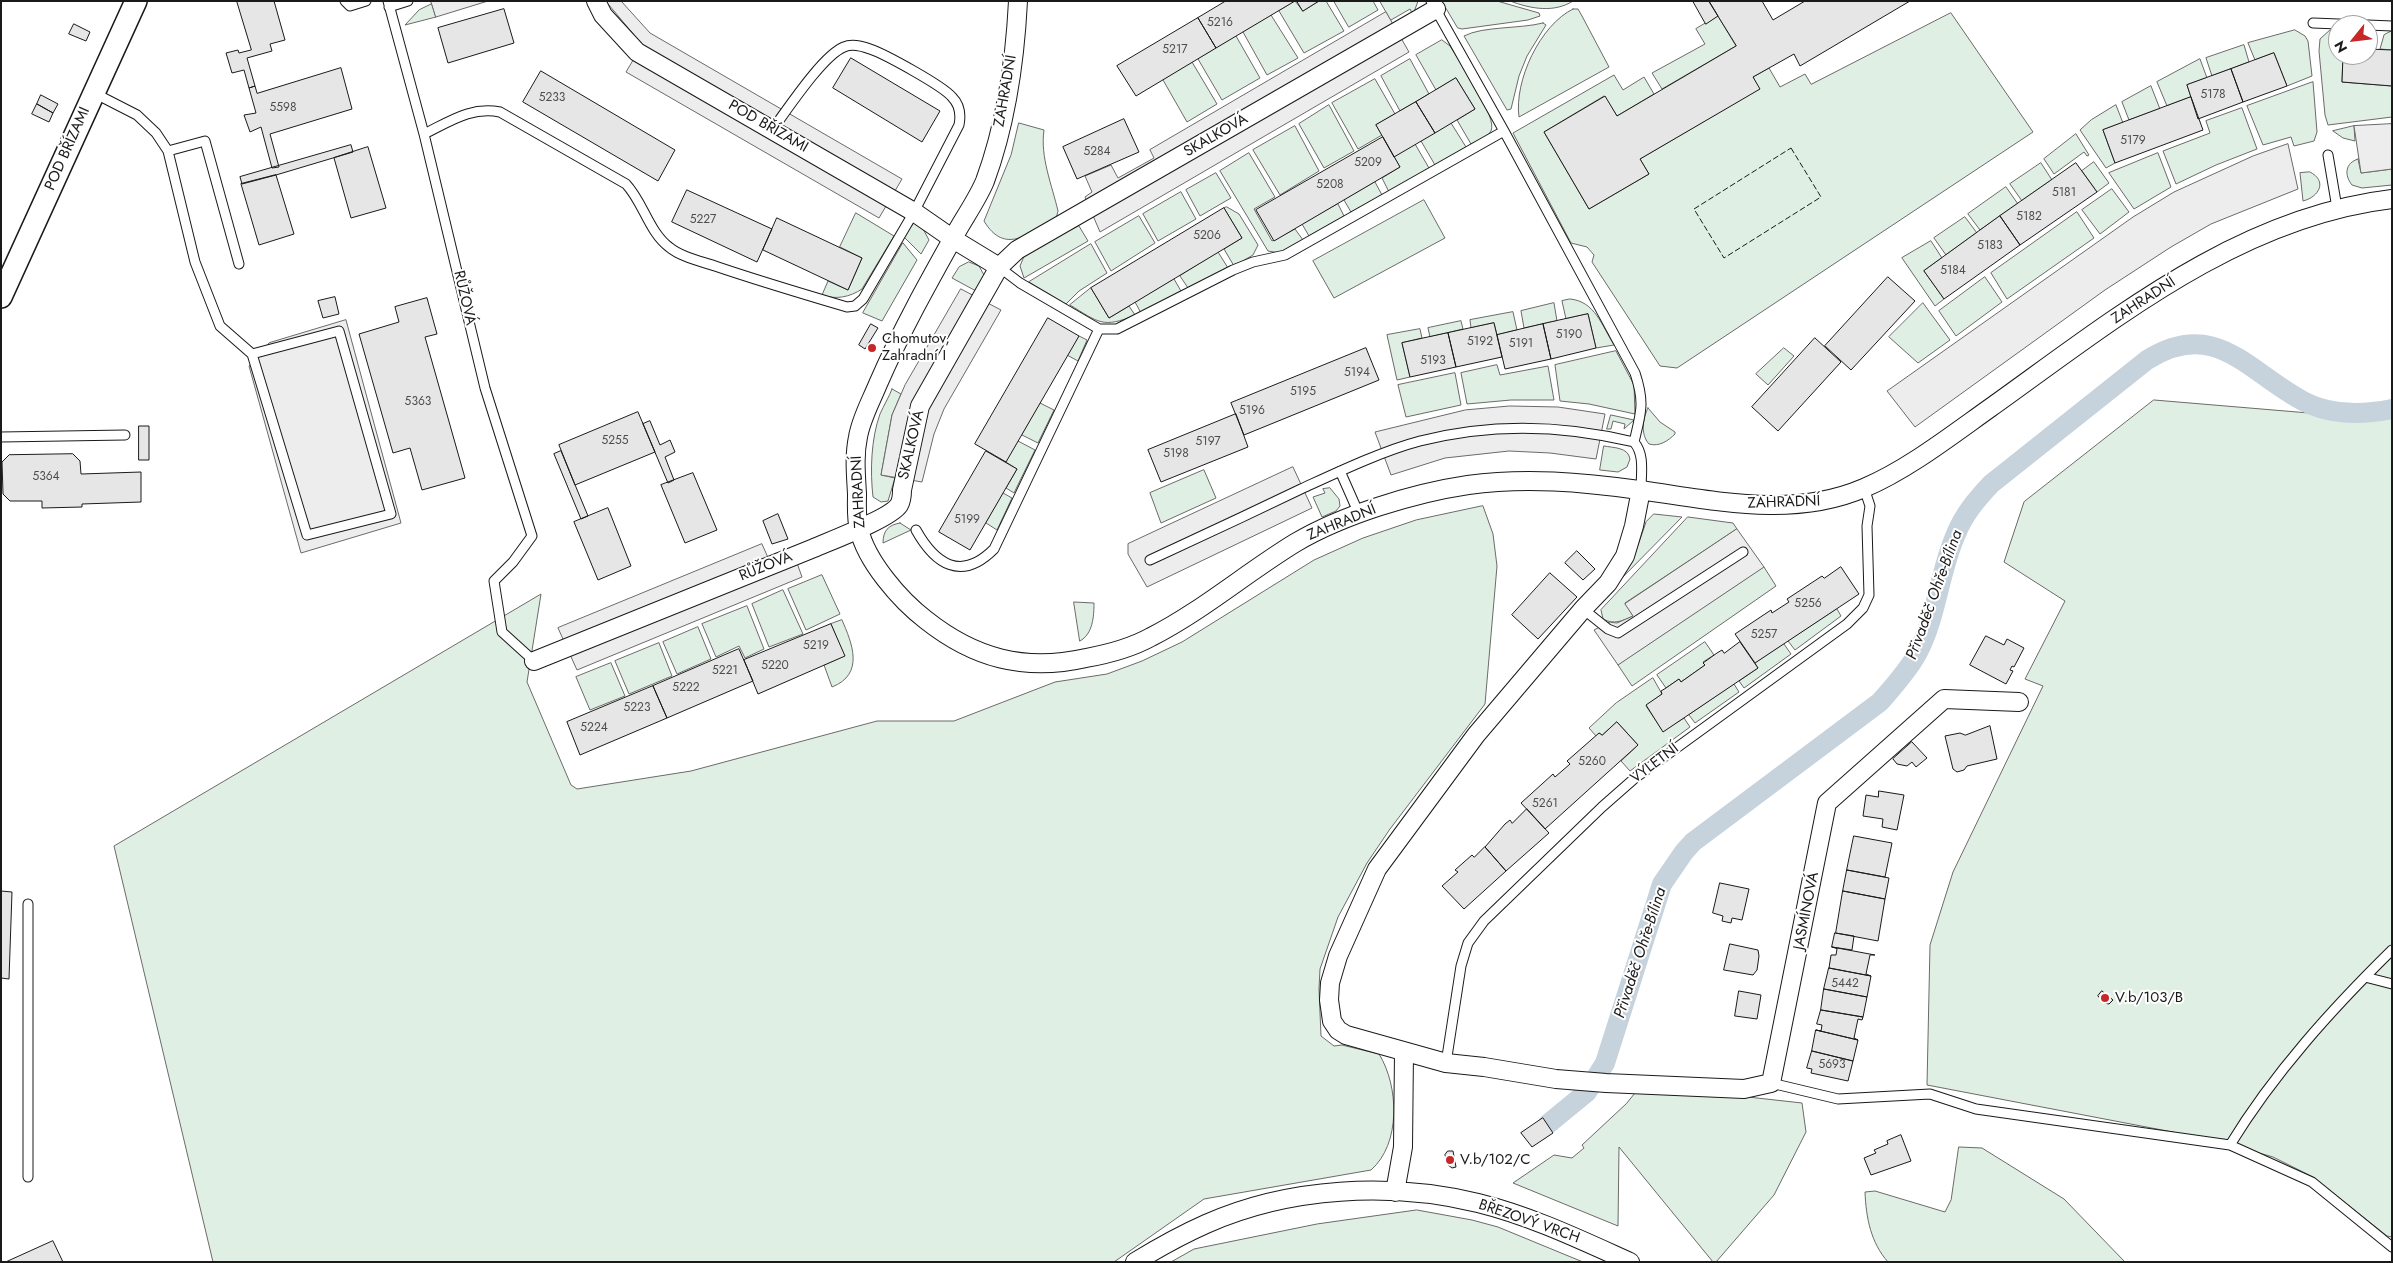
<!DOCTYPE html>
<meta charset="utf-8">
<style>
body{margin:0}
#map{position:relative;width:2393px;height:1263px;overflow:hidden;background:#fff;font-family:Jost,sans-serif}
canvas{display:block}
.frame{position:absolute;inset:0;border:2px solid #1a1a1a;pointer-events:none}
.north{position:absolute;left:2328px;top:15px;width:50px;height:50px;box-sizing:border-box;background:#fff;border:1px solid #a3a3a3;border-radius:50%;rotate:241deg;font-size:14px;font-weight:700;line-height:20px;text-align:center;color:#1a1a1a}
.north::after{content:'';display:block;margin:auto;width:18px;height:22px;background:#c62828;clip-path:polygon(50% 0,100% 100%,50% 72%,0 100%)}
</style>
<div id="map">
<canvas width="2393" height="1263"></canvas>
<div class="frame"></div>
<div class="north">N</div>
</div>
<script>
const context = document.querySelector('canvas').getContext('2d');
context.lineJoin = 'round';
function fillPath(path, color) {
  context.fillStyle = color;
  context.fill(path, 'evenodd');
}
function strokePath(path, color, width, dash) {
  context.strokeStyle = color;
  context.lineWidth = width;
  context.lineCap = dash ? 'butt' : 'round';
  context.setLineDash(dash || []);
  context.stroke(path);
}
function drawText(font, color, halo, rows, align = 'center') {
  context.font = font + ' Jost,sans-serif';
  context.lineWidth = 4;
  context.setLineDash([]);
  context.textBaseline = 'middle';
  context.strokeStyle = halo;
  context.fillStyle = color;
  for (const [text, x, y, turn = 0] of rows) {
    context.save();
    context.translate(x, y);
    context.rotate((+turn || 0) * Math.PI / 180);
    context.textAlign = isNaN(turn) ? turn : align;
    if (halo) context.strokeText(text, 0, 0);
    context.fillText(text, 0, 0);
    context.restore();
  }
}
const green = new Path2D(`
 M1295,1L1303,11L1319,1H1326L1344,31L1304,53L1279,11Z
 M1334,1H1373L1378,10L1349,27Z
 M1380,1H1418L1413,15L1410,9L1391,20Z
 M1442,1H1497L1539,13L1540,16L1528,20L1462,29L1458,28Z
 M1510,1H1573C1554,13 1531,9 1510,1Z
 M432,4L436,17L405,25L419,10Z
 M1573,9H1578L1582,16L1609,67L1519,117C1514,81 1540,25 1573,9Z
 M1951,13L2033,132L1677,368L1660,366L1592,262L1594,255L1587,247L1571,243L1513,133L1614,75L1623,90L1644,77L1654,94L1617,116L1604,96L1544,132L1589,209L1649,174L1640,159L1759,89L1753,77L1769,68L1780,87L1805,74L1811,84Z
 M1271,15L1298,58L1267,75L1243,32Z
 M1718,16L1736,46L1662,89L1652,73L1705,44L1696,29Z
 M1543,23L1546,25L1527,56L1519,76L1511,109L1507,110L1464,36C1483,26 1520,29 1543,23Z
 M2338,27V55H2343L2342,82L2392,86V117L2328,125L2325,115L2319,51L2320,39L2331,29Z
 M2295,30L2305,36L2308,41L2312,76L2287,86L2274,53L2255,60L2248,43Z
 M2392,31V50L2380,49L2384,35Z
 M1236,36L1260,78L1222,100L1198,59Z
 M1442,40L1450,46C1459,61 1498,117 1491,131C1488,137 1477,141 1471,144L1457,120L1475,109L1456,78L1436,90L1416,55Z
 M2244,45L2249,62L2212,76L2206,58Z
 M1410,59L1429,94L1400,111L1381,76Z
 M2200,59L2207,78L2187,85L2191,97L2167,106L2157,82Z
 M1192,62L1217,104L1187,122L1163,80Z
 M1375,79L1395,114L1376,125L1382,135L1358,149L1332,103Z
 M2313,82L2317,132L2314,141L2294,146L2291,137L2263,145L2247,106Z
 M2151,86L2160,109L2129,120L2122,102Z
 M1329,105L1354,151L1324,168L1299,124Z
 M2116,105L2123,123L2103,130L2115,163L2106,168L2080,130L2091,120Z
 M2242,108L2257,149L2216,165L2176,184L2163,151L2210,133L2206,121Z
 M1019,123L1044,130C1040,157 1052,185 1058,211L1056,219C1029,233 1005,256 984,221L1011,155Z
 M1451,123L1466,147L1435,165L1421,141Z
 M1295,126L1319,171L1280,195L1253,150Z
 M2354,126L2355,141L2343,138L2333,131Z
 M2076,134L2089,155L2087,156L2084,152L2054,174L2044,159Z
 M1415,144L1429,168L1389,192L1382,178L1400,167L1394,157Z
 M1249,153L1275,197L1254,209L1272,241L1295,229L1303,240L1280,253L1268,251L1220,171Z
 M2158,153L2171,187L2134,209L2109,173Z
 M2358,159L2361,173L2392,169V185L2362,188L2352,185C2344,175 2345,163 2358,159Z
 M2094,162L2109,183L2097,192L2082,171Z
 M2041,163L2052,180L2022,201L2010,184Z
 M2310,172C2328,181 2319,197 2303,201L2300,173Z
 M1216,173L1231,198L1200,216L1186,190Z
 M1375,182L1382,195L1351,212L1344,200Z
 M2006,187L2018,204L1980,230L1968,214Z
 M2112,189L2129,212L2100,234L2082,210Z
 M1181,192L1196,219L1158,241L1143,214Z
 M1424,200L1445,238L1334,298L1313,261Z
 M1338,204L1344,216L1309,236L1302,224Z
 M1227,207L1239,214L1258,245L1253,255L1234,266L1224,249L1242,238L1224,208Z
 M2077,212L2094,238L2007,299L1991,273Z
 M856,213L894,236L862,289C850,297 836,300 822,295L828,281L848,290L862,258L840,247Z
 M1139,216L1155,243L1111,271L1095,242Z
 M1965,217L1977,233L1946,255L1934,238Z
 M915,222L922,227L929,240L921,254L904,237Z
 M1079,226L1088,241L1024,278L1020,266L1025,254Z
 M1931,241L1942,258L1924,271L1944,299L1935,306L1902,258Z
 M903,243L917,260L882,321L863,313Z
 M1091,244L1107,273L1079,291L1066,304L1029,282Z
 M1218,252L1228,268L1188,288L1180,276Z
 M969,262L979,266L984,275L976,291L952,278L959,267Z
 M1985,277L2002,302L1956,336L1939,311Z
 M1174,279L1181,291L1141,313L1135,302Z
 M1091,288L1109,318L1129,306L1135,315C1103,329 1098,322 1070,305Z
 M1570,299C1595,301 1602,326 1614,345L1596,348L1588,314L1566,319L1562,301Z
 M1554,303L1557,321L1524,328L1521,311Z
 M1923,303L1950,340L1918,363L1889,337Z
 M1513,312L1517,330L1497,335L1494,323L1471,328L1470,320Z
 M1461,321L1463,329L1430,337L1428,328Z
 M1420,329L1422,338L1402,343L1410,377L1397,380L1387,335Z
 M1079,336L1087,340L1078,361L1067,355Z
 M1784,348L1794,356L1768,385L1756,374Z
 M1616,351L1634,385L1635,414L1589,404L1560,401L1555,365Z
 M1497,365L1500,375L1548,366L1554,400H1511L1467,404L1461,373Z
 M1455,373L1461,405L1406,417L1398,385Z
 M892,389L901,394L892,415L881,475L895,478L888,501L881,502L873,497C870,471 871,439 880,414C884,405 889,397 892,389Z
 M2154,400L2321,414L2354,422L2392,417V1237L2387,1236L2313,1177L2273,1157L2209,1139L1927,1085L1930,945L1953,872L2043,686L2025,679L2065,601L2004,562L2024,502Z
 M1040,403L1054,410L1038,443L1022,435Z
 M1648,408L1660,422L1675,432V434C1668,441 1659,447 1649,444C1640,434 1643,418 1648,408Z
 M1611,415L1634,420L1624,429L1625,424L1613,421L1611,429H1607Z
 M1018,441L1035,450L1014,493L1006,488L1017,469L1006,462Z
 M1604,446C1614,448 1628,447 1630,459L1627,467L1618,472L1600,470Z
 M1204,470L1216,498L1161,523L1150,493Z
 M1330,488L1339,499L1340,506L1336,511L1322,517L1313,497L1325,493L1323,489Z
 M1003,493L1012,498L997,530L986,523Z
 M1483,506L1493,534L1497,566L1485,704L1390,829L1367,863L1338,917L1320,969L1319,989L1321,1036L1334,1046L1342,1045L1379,1054C1399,1086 1401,1144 1371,1170L1204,1199L1114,1262H213L114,846L541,594L527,682L571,785L577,789L691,771L877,721H954L1055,682L1107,674L1142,661L1182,642L1314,560L1363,538L1416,520Z
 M1654,514L1682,517L1619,581L1635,554L1646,522Z
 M1688,517L1733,523L1737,529L1625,603L1633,616C1622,621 1614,625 1603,619L1601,610Z
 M900,523L911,530L883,543C883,531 888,525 900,523Z
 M1764,567L1776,586L1632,686L1618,665Z
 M822,575L840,614L806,630L788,589Z
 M783,590L803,634L769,647L752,604Z
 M1074,602L1094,603C1094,616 1093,634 1080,641Z
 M747,606L764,649L745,658L739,646L716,657L702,624Z
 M1837,609L1841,616L1795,650L1788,641Z
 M842,620C852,643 865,674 832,687L824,665L844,656L831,624Z
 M698,627L711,659L677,674L663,642Z
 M1705,642L1714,655L1703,662L1705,665L1681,682L1679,679L1666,688L1657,675Z
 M659,643L672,676L629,694L615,661Z
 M1784,644L1791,654L1744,688L1739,681L1758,668L1755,663Z
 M611,663L625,696L590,710L576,677Z
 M1653,678L1662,694L1646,706L1663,731L1684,718L1690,727L1630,771L1621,761L1638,745L1617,722L1602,735L1599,733L1596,736L1589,728L1616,703Z
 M1734,684L1739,692L1695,723L1689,715Z
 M1637,1091L1703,1092L1802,1103L1806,1132L1774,1195L1716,1262H1713L1619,1147L1618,1226L1513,1183L1554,1155L1572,1158L1584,1148L1582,1145L1626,1104Z
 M1959,1147L1982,1148L2064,1199L2125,1262H1888C1871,1243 1866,1218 1865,1192L1875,1191L1945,1212L1951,1200Z
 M1417,1210L1472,1220L1498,1227L1583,1262H1171L1194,1249L1317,1224Z`);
fillPath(green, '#e0efe3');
strokePath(green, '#6a6a6a', 1);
const parking = new Path2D(`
 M431,1H488L436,17Z
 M606,1H621L650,33L902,179L879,218L626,72L642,45Z
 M1386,12L1409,52L1100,232L1085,197L1092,192L1085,176L1111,165L1118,178L1154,158L1150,150Z
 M2392,124V169L2361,173L2354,126Z
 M2288,144L2298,189L2211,224L2171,247L2105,290L1915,427L1887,391L2133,217L2174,192L2253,156Z
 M961,289L1001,310L944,409L934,434L922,482L881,475L892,415L905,385Z
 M346,320L401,523L301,553L249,366L269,343Z
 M1510,406L1558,407L1605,414L1596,459L1550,453L1509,451L1445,458L1391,475L1375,432L1465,410Z
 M1293,467L1312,508L1147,587L1128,554V544Z
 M1737,529L1764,567L1618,665L1594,630L1609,622L1617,623L1633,616L1625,604Z
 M762,544L774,571L797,563L802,577L577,670L558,628Z`);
fillPath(parking, '#ededed');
strokePath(parking, '#6a6a6a', 1);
strokePath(new Path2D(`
 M1548,1124L1587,1092L1605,1063L1662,884L1684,852L1693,842L1880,702C1893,687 1907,672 1917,654C1937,617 1939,572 1956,534C1964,514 1977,499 1991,484L2147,360C2215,317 2248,372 2303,401C2331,416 2362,415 2392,409`), '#c6d2dc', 20);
const building = new Path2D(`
 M237,1H274L285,40L270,44L272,51L247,58L255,86L249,88L244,70L232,73L226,53L238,50L239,53L251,50Z
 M1226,1H1295L1216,48L1198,18Z
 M1297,1H1319L1303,11Z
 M1693,1H1709L1718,16L1706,24Z
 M1709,1H1762L1773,20L1805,1H1910L1800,66L1794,54L1753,77L1760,89L1640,159L1649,174L1589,209L1544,132L1605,96L1617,116L1736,46Z
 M504,9L514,43L448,63L438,28Z
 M1198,18L1216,48L1136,96L1117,66Z
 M74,24L90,32L86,41L69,34Z
 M2368,49L2392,50V86L2342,82L2343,55H2368Z
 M2274,53L2287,86L2243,102L2231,69Z
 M851,58L940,111L922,142L833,88Z
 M341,68L352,109L270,134L279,167L272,168L261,127L250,132L244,115L256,113L249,88L255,86L257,93Z
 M2231,69L2243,102L2198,119L2187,85Z
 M541,71L675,150L658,181L523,102Z
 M1456,78L1475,109L1435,133L1416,102Z
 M41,95L58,104L53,113L37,104Z
 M2191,97L2203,130L2115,163L2103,130Z
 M1416,102L1435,133L1394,157L1376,125Z
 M37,104L53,113L49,122L32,114Z
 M1124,119L1139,152L1077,179L1063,147Z
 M1383,137L1400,167L1274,241L1256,210Z
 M351,145L353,152L276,175L242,184L240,177Z
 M368,147L386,208L351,218L334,158Z
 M2076,163L2097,192L2020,245L2000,216Z
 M276,175L294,234L259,245L241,184Z
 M687,190L772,229L757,262L672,222Z
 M1224,208L1242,238L1109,318L1091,288Z
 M2000,216L2020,245L1944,299L1924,271Z
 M777,218L862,258L848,290L763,250Z
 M1888,277L1915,301L1851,370L1825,346Z
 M335,297L339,314L323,318L318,301Z
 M427,298L437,334L425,337L465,478L422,490L410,448L393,453L359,334L399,322L395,307Z
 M1588,314L1596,348L1551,359L1543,324Z
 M1048,318L1079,336L1006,462L975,444Z
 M1494,323L1502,357L1456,367L1448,333Z
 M871,324L878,328L865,349L859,345Z
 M1543,324L1551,359L1505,369L1497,335Z
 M1448,333L1456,367L1410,377L1402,343Z
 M1815,338L1841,362L1778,431L1752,407Z
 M1366,348L1379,380L1244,435L1231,403Z
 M638,412L655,452L575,485L559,445Z
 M1236,414L1248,447L1161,482L1148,450Z
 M650,421L660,445L670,440L675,452L665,457L674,480L668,483L643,424Z
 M139,426H149V460H139Z
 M561,451L588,516L581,519L554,454Z
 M986,451L1017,469L970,550L939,532Z
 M73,454L80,461L81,474L141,472V502L82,504V507L42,508V501H10L3,494L2,462L9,455Z
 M693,473L717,530L685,543L661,485Z
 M608,508L631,566L598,580L574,522Z
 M778,514L788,539L772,544L763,521Z
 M1577,551L1595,569L1583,580L1565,563Z
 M1841,567L1859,594L1755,663L1735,634L1771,610L1772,613L1789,602L1787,599L1822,576L1824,578Z
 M1550,573L1577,597L1538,639L1512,615Z
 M831,624L845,656L758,694L744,660Z
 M1986,636L2004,645L2007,639L2024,648L2014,667L2012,666L2010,670L2013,671L2006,684L1970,665Z
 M1740,642L1758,668L1663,732L1646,705L1662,694L1661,691L1666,688L1679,679L1681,682L1705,665L1703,663L1717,653L1722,650L1724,653Z
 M739,649L753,681L667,718L653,686Z
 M653,686L667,718L580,755L567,722Z
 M1617,722L1638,745L1545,829L1521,803L1553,774L1555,777L1570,764L1567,761L1599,733L1602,735Z
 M1990,726L1997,759L1967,766L1964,770L1957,772L1953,769L1945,736L1960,733L1965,735Z
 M1912,742L1927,758L1916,767L1912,762L1907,766L1897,764L1893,759Z
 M1879,791L1904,795L1897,830L1882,827L1883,819L1863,816L1866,795L1878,797Z
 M1527,809L1549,833L1506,871L1485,847L1505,824L1510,820L1512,823Z
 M1854,836L1892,843L1885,877L1847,870Z
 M1485,847L1506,871L1464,909L1442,886L1458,872L1455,870L1472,855L1474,857Z
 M1847,870L1889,878L1885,899L1843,891Z
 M1720,883L1749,889L1742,920L1732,918L1731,923L1722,921L1723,916L1713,913Z
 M1,891L12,892L9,979L1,978Z
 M1843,891L1885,899L1878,941L1836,933Z
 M1835,933L1854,936L1852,950L1832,947Z
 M1730,944L1758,950L1759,956L1757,970L1753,975L1724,970Z
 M1832,947L1875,955H1870L1866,974L1871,976L1829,968L1831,955H1836L1837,949Z
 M1829,968L1871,976L1867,997L1824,989Z
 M1824,989L1867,997L1863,1017L1821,1010Z
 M1739,991L1761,995L1757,1019L1735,1016Z
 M2102,991L2113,1000L2109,1004L2104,1003L2098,996Z
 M1821,1010L1863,1017L1862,1020L1858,1019L1854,1038L1858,1040L1816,1030L1821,1031L1822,1025L1817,1024Z
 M1816,1030L1858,1040L1853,1061L1812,1051Z
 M1812,1051L1853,1061L1848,1081L1811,1073L1812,1069L1807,1068Z
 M1543,1118L1553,1133L1532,1147L1521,1133Z
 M1901,1135L1911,1161L1871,1175L1864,1158L1876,1153L1874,1150L1888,1144L1887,1141Z
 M1448,1151H1453L1456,1167L1452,1168L1448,1165L1445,1155Z
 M53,1241L63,1262H6Z`);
fillPath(building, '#e6e6e6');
strokePath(building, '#1a1a1a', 1);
const service = new Path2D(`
 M345,1L350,6L366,1
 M388,1L424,134L485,388L532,536L513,562L494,581L502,632L534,661
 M1431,1L1504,131L1635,373C1645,403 1641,413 1634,442
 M389,7L408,1
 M2313,23L2364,25
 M2368,25L2392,26
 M94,93L137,115L156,133L168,151L195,262L220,326L252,354L307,535L391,514L339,331L252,354
 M424,134C449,122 471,106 500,112L626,184C643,202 649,232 669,247C681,257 700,261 715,266C759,281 803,294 847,307L855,306L863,299L914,212L959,125C961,115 960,105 952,97C943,86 885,54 870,49C862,46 852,43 844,47C823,55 787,110 772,130
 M168,151L205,141L239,264
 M2328,155L2337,208
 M999,267L1020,283L1099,329
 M1,437L125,435
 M1340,471L1359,514
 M916,530C935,564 961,582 994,549L1099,329H1117L1233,270L1253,262L1285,255L1504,131
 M1150,560C1200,537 1251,513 1301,489C1336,473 1382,451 1420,441C1490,423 1564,425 1634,442C1645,455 1641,473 1641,490
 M1583,609L1608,629L1618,633L1743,552
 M28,904V1177
 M2365,977L2392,984
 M1446,1063L1461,966L1468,943L1484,921L1602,807L1635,778L1847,624L1863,608L1869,595L1867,526L1870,506L1864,488
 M1771,1083L1838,1099L1930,1094L1976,1109L2230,1145L2312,1182L2392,1247
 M2230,1145C2274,1073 2332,1009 2392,950`);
const minor = new Path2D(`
 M596,1L603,15L637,52L914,212L953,239L999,267L1017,250L1436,9
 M1018,1C1015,61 1006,124 985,181C978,198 966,215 957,231C929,281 901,331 878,384C871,401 861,419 858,437C854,456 856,475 857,494C857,505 856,518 859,529C866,561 900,600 926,620C974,658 1024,672 1086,658C1108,654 1131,648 1151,637C1202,611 1246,573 1295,543C1342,515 1414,493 1468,485C1525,477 1582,482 1639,490C1714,500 1792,519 1864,488C1907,470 1952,435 1990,408C2112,321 2238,217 2392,199
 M1641,490L1634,526L1625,556L1608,583L1583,609L1476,735L1377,869L1338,956L1330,983L1329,1000L1332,1021L1338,1030L1346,1035L1446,1063L1484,1067L1556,1079L1606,1083L1744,1089L1771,1083L1827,803L1944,699L2019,702
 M534,661L814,548C830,541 891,518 899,505C902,500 902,495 902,490L920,406L999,267
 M1395,1192L1403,1147L1404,1052
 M1135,1262C1158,1248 1181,1235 1206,1224C1289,1187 1390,1182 1478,1203C1531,1216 1581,1240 1630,1262`);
const tertiary = new Path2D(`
 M1,297L136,1`);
strokePath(service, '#1a1a1a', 11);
strokePath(minor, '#1a1a1a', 20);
strokePath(tertiary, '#1a1a1a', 24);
strokePath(service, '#fff', 9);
strokePath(minor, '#fff', 18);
strokePath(tertiary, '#fff', 21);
strokePath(new Path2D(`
 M1791,148L1821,197L1724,258L1694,209Z`), '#1a1a1a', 1, [6, 2.5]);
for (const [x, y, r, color] of [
 [872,348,5,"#c62828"],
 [2105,998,5,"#c62828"],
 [1450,1160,5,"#c62828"]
]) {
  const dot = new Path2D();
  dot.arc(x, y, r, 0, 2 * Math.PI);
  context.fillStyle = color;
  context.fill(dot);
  strokePath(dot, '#fff', 2);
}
drawText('12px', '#4d4d4d', null, [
 ["5216",1220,23],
 ["5217",1175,50],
 ["5178",2213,95],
 ["5233",552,98],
 ["5598",283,108],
 ["5179",2133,141],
 ["5284",1097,152],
 ["5209",1368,163],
 ["5208",1330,185],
 ["5181",2064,193],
 ["5182",2029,217],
 ["5227",703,220],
 ["5206",1207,236],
 ["5183",1990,246],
 ["5184",1953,271],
 ["5190",1569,335],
 ["5192",1480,342],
 ["5191",1521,344],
 ["5193",1433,361],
 ["5194",1357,373],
 ["5195",1303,392],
 ["5363",418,402],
 ["5196",1252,411],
 ["5255",615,441],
 ["5197",1208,442],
 ["5198",1176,454],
 ["5364",46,477],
 ["5199",967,520],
 ["5256",1808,604],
 ["5257",1764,635],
 ["5219",816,646],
 ["5220",775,666],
 ["5221",725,671],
 ["5222",686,688],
 ["5223",637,708],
 ["5224",594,728],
 ["5260",1592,762],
 ["5261",1545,804],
 ["5442",1845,984],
 ["5693",1832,1065]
]);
drawText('15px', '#1a1a1a', '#fff', [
 ["ZAHRADNÍ",1006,91,-80],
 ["POD BŘÍZAMI",768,127,30],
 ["SKALKOVÁ",1216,136,-30],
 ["POD BŘÍZAMI",68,149,-66],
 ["RŮŽOVÁ",464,298,77],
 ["ZAHRADNÍ",2144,301,-33],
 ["SKALKOVÁ",912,445,-77],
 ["ZAHRADNÍ",859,492,-93],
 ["ZAHRADNÍ",1784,503,-2],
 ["ZAHRADNÍ",1342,523,-22],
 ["RŮŽOVÁ",766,567,-22],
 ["VÝLETNÍ",1655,764,-37],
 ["JASMÍNOVÁ",1807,911,-79],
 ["BŘEZOVÝ VRCH",1529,1222,19]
]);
drawText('15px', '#1a1a1a', '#fff', [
 ["Chomutov,",882,339],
 ["Zahradní I",882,356],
 ["V.b/103/B",2115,998],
 ["V.b/102/C",1460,1160]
], 'left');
drawText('italic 16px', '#1a1a1a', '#fff', [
 ["Přivaděč Ohře-Bílina",1935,595,-70],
 ["Přivaděč Ohře-Bílina",1641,953,-72]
]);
</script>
